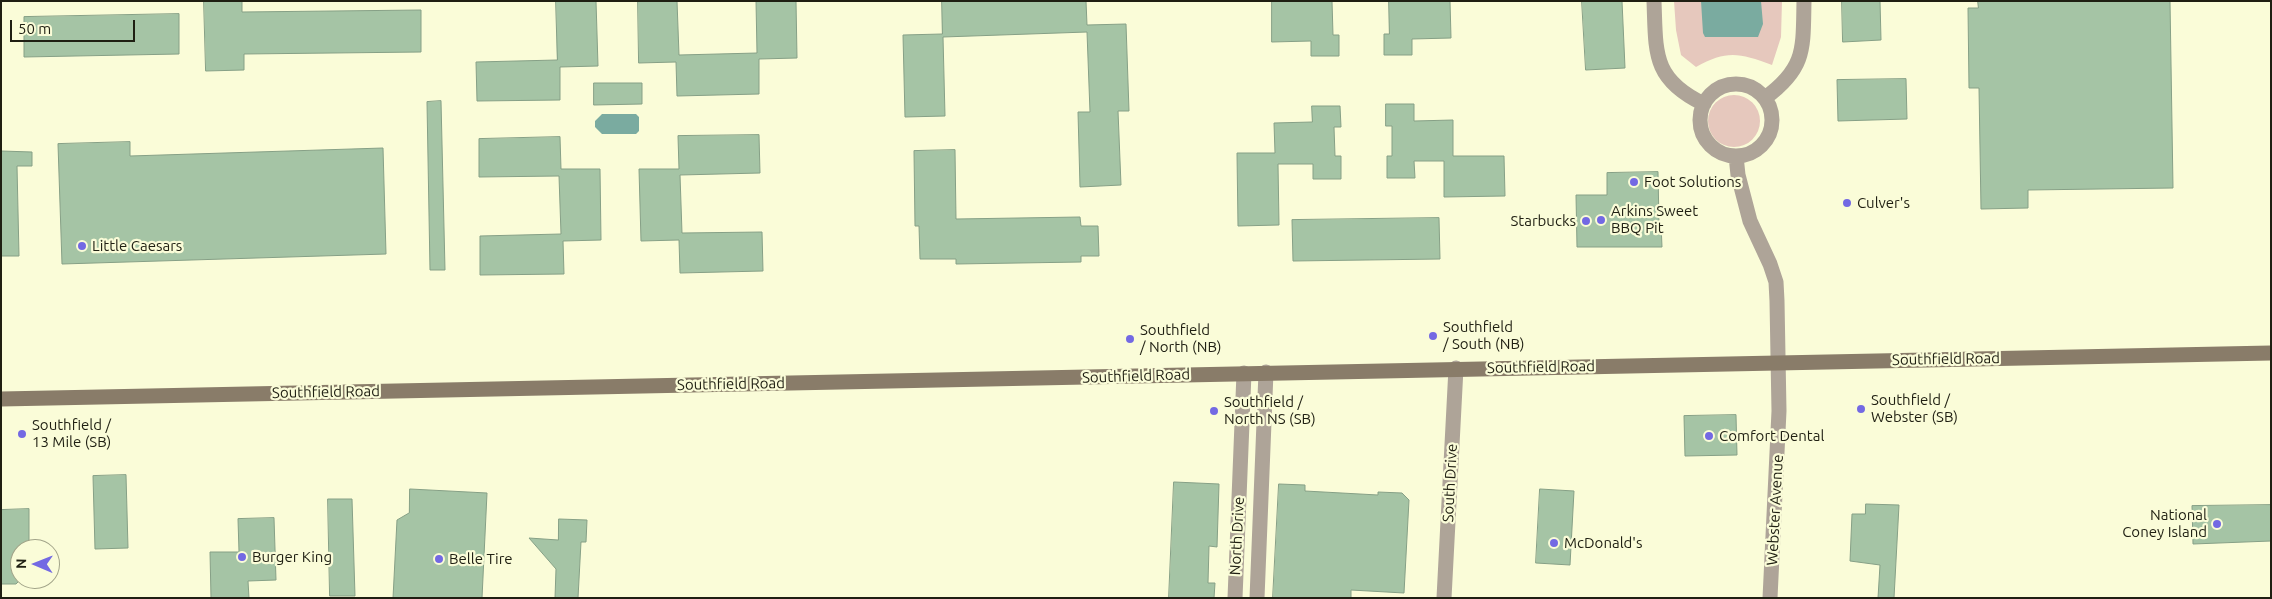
<!DOCTYPE html>
<style>
body{margin:0}
#map{position:relative;width:2272px;height:599px;overflow:hidden;background:#fafcd8;font-family:Ubuntu,sans-serif}
canvas{display:block}
.frame{position:absolute;inset:0;border:2px solid #1f1f12;pointer-events:none}
.north{position:absolute;left:10px;top:539px;width:50px;height:50px;box-sizing:border-box;background:#fafcd8;border:1px solid #a2a489;border-radius:50%;rotate:271deg;font-size:14px;font-weight:700;line-height:20px;text-align:center;color:#1f1f12}
.north::after{content:'';display:block;margin:auto;width:18px;height:22px;background:#7369e3;clip-path:polygon(50% 0,100% 100%,50% 72%,0 100%)}
.scale{position:absolute;left:10px;top:20px;width:125px;height:22px;box-sizing:border-box;border:2px solid #1f1f12;border-top:0;padding-left:6px;font-size:15px;line-height:18px;white-space:nowrap;color:#1f1f12;-webkit-text-stroke:4px #fafcd8;paint-order:stroke}
</style>
<div id="map">
<canvas width="2272" height="599"></canvas>
<div class="frame"></div>
<div class="north">N</div>
<div class="scale">50 m</div>
</div>
<script>
const context = document.querySelector('canvas').getContext('2d');
context.lineJoin = 'round';
function fillPath(path, color) {
  context.fillStyle = color;
  context.fill(path, 'evenodd');
}
function strokePath(path, color, width, dash) {
  context.strokeStyle = color;
  context.lineWidth = width;
  context.lineCap = dash ? 'butt' : 'round';
  context.setLineDash(dash || []);
  context.stroke(path);
}
function drawText(font, color, halo, rows, align = 'center') {
  context.font = font + ' Ubuntu,sans-serif';
  context.lineWidth = 4.5;
  context.setLineDash([]);
  context.textBaseline = 'middle';
  context.strokeStyle = halo;
  context.fillStyle = color;
  for (const [text, x, y, turn = 0] of rows) {
    context.save();
    context.translate(x, y);
    context.rotate((+turn || 0) * Math.PI / 180);
    context.textAlign = isNaN(turn) ? turn : align;
    if (halo) context.strokeText(text, 0, 0);
    context.fillText(text, 0, 0);
    context.restore();
  }
}
fillPath(new Path2D(`
 M1674,1H1782L1781,37L1772,65C1739,53 1727,50 1696,67L1681,55L1676,30Z
 M1708 121a26 26 0 1 1 52 0a26 26 0 1 1-52 0Z`), '#e6c8bd');
fillPath(new Path2D(`
 M1701,1H1761L1763,24L1758,37H1705L1703,33Z
 M602,114H636L639,117V131L636,134H602L595,127V121Z`), '#7aaba0');
const building = new Path2D(`
 M204,1H242V12L421,10V52L244,54V70L206,71Z
 M556,1H596L598,66L560,67V100L477,101L476,62L557,60Z
 M638,1H677L679,55L757,53L756,1H796L797,58L759,59V94L677,96L676,62L639,63Z
 M942,1H1086L1087,25L1126,24L1129,111H1118L1121,185L1080,187L1078,112H1090L1087,32L943,37L945,116L905,117L903,35L942,34Z
 M1272,1H1332L1333,35H1339V56H1311V41L1272,42Z
 M1389,1H1450L1451,38L1412,39V55H1384V34H1389Z
 M1582,1H1622L1625,68L1586,70Z
 M1842,1H1880L1881,40L1843,42Z
 M1978,1H2170L2173,188L2028,190V208L1981,209L1979,88H1969L1968,8H1978Z
 M179,14V54L24,57V17Z
 M1906,79L1907,119L1838,121L1837,80Z
 M594,83H642V104L594,105Z
 M441,101L445,270H430L427,102Z
 M1386,104H1414V121L1453,120V156H1504L1505,196L1444,197V161H1414L1415,178H1387V156H1392V126H1386Z
 M1312,106H1340L1341,127H1334L1335,156H1341V179H1313V164H1278L1279,225L1238,226L1237,153H1275L1274,123L1312,122Z
 M759,135L760,173L680,175L682,233L762,232L763,271L680,273L679,240L641,241L639,169H679L678,136Z
 M560,137L561,169H600L601,240L563,241L564,274L480,275V236L561,234L559,176L479,177V139Z
 M130,142V156L383,148L386,254L62,264L58,144Z
 M955,150L956,219L1080,217L1081,226H1098L1099,256H1081V262L956,264V259H920L919,226H915L914,151Z
 M1,151L32,152V166H17L19,256H1Z
 M1658,172L1659,224H1661L1662,247H1577L1576,195H1607V173Z
 M1439,218L1440,259L1293,261L1292,220Z
 M1736,415L1737,455L1685,456L1684,416Z
 M126,475L128,548L95,549L93,476Z
 M1174,482L1219,484L1217,547L1209,546L1208,583H1215L1214,598H1169Z
 M1279,484L1305,485V491L1378,495V492L1402,493L1409,500L1404,593L1351,590V598H1273Z
 M410,489L487,493L482,598H393L397,520L409,513Z
 M1540,489L1574,491L1570,565L1536,563Z
 M328,499H352L355,596H330Z
 M1866,504L1899,505L1894,598H1878L1880,565L1850,561L1852,514H1865Z
 M2271,505V541L2193,544L2192,506Z
 M29,509V549H20V580L16,584H1V510Z
 M274,518L276,580L248,581L249,598H211L210,552H239L238,519Z
 M559,519L587,520L586,542H581L578,598H555L556,569L529,538L558,540Z`);
fillPath(building, '#a5c4a5');
strokePath(building, '#86a086', 1);
strokePath(new Path2D(`
 M1654,1C1656,53 1652,79 1704,104
 M1700 120a36 36 0 1 1 72 0a36 36 0 1 1-72 0Z
 M1765,98C1806,68 1803,49 1804,1
 M1736,156L1738,175L1750,221L1770,264L1776,282L1777,301L1779,411L1770,598
 M1235,598L1244,373
 M1257,598L1266,372
 M1444,598L1456,368`), '#aea498', 15);
strokePath(new Path2D(`
 M1,399L2271,353`), '#897c69', 15);
for (const [x, y, r, color] of [
 [1634,182,5,"#7369e3"],
 [1847,203,5,"#7369e3"],
 [1601,220,5,"#7369e3"],
 [1586,221,5,"#7369e3"],
 [82,246,5,"#7369e3"],
 [1433,336,5,"#7369e3"],
 [1130,339,5,"#7369e3"],
 [1861,409,5,"#7369e3"],
 [1214,411,5,"#7369e3"],
 [22,434,5,"#7369e3"],
 [1709,436,5,"#7369e3"],
 [2217,524,5,"#7369e3"],
 [1554,543,5,"#7369e3"],
 [242,557,5,"#7369e3"],
 [439,559,5,"#7369e3"]
]) {
  const dot = new Path2D();
  dot.arc(x, y, r, 0, 2 * Math.PI);
  context.fillStyle = color;
  context.fill(dot);
  strokePath(dot, '#fafcd8', 2);
}
drawText('15px', '#1f1f12', '#fafcd8', [
 ["Foot Solutions",1644,182],
 ["Culver's",1857,203],
 ["Arkins Sweet",1611,211],
 ["BBQ Pit",1611,228],
 ["Starbucks",1576,221,"right"],
 ["Little Caesars",92,246],
 ["Southfield",1443,327],
 ["/ South (NB)",1443,344],
 ["Southfield",1140,330],
 ["/ North (NB)",1140,347],
 ["Southfield /",1871,400],
 ["Webster (SB)",1871,417],
 ["Southfield /",1224,402],
 ["North NS (SB)",1224,419],
 ["Southfield /",32,425],
 ["13 Mile (SB)",32,442],
 ["Comfort Dental",1719,436],
 ["National",2207,515,"right"],
 ["Coney Island",2207,532,"right"],
 ["McDonald's",1564,543],
 ["Burger King",252,557],
 ["Belle Tire",449,559]
], 'left');
drawText('15px', '#1f1f12', '#fafcd8', [
 ["Southfield Road",1946,359,-1],
 ["Southfield Road",1541,367,-1],
 ["Southfield Road",1136,376,-2],
 ["Southfield Road",731,384,-1],
 ["Southfield Road",326,392,-1],
 ["South Drive",1450,483,-87],
 ["Webster Avenue",1775,510,-87],
 ["North Drive",1237,536,-87]
]);
</script>
